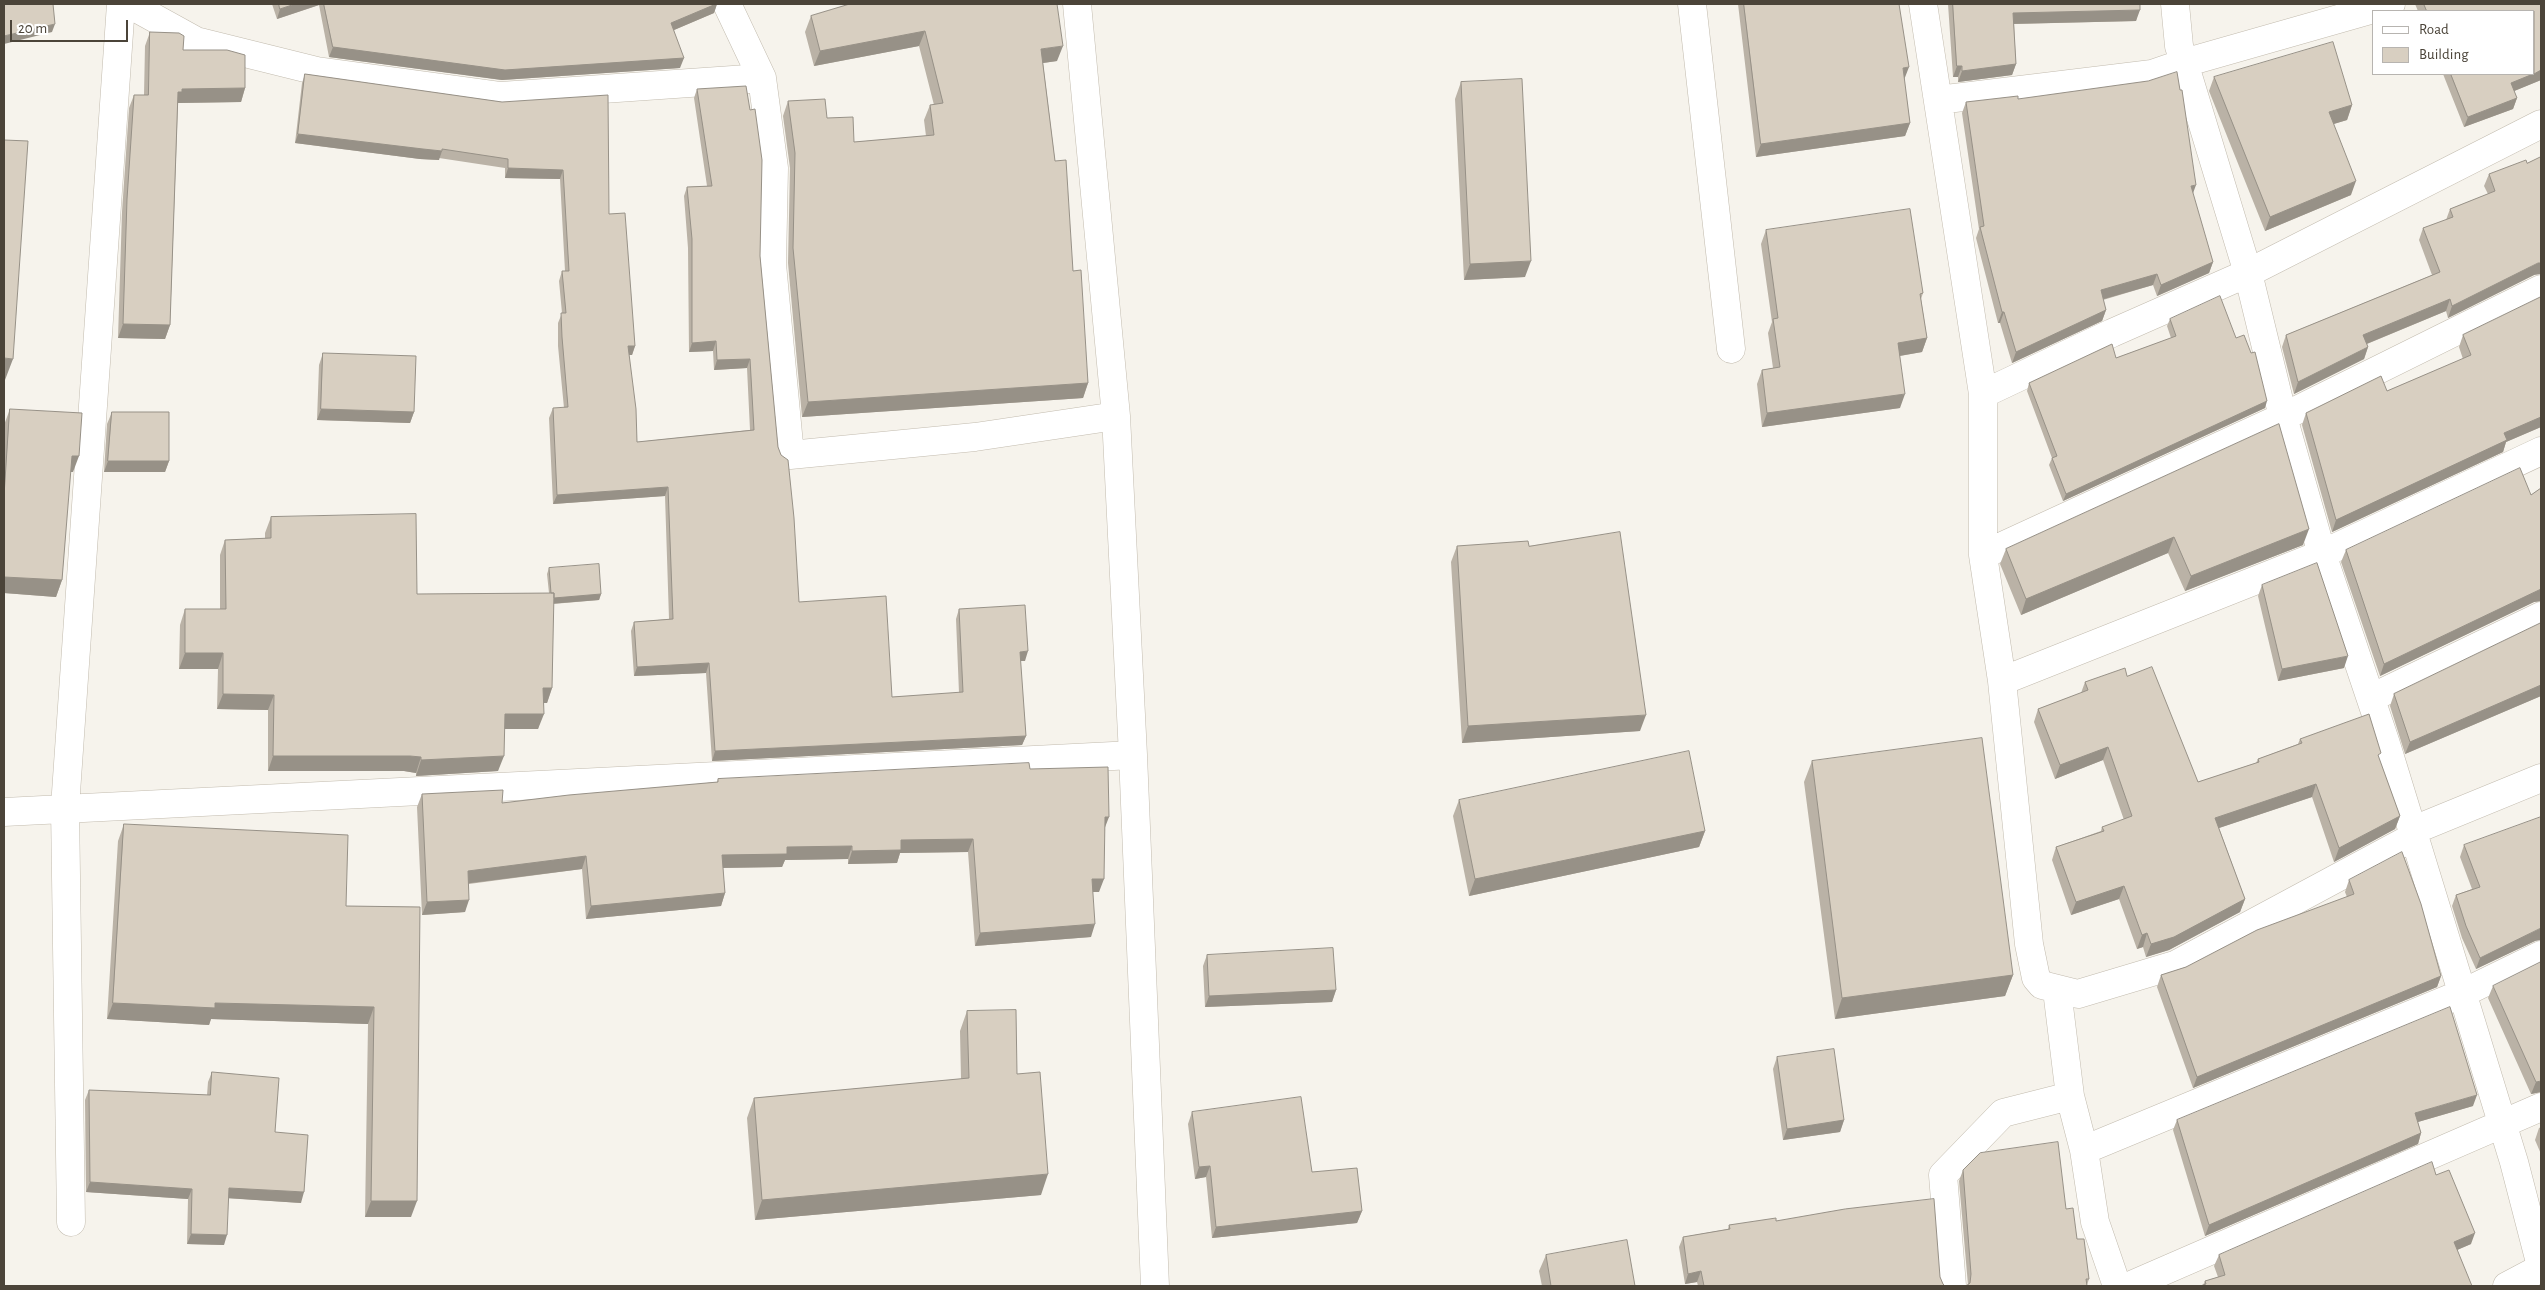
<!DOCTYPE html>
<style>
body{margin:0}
#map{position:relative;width:2545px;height:1290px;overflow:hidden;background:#f6f3ec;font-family:"Alegreya Sans",sans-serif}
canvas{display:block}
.frame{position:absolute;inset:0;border:5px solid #4b4439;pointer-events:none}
.legend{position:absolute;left:2372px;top:10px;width:162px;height:65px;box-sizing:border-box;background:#fff;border:1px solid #b7b4b0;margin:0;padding:6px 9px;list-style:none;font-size:15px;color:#4b4439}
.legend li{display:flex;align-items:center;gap:10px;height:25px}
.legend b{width:25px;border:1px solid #b7b4b0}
.scale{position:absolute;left:10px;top:20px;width:118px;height:22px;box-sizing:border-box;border:2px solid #4b4439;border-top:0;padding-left:6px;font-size:15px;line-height:18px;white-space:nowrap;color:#4b4439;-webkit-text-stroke:4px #fff;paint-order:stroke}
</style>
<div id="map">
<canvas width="2545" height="1290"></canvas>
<div class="frame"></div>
<ul class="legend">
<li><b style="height:6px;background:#fff"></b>Road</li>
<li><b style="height:14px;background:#d8cfc1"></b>Building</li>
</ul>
<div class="scale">20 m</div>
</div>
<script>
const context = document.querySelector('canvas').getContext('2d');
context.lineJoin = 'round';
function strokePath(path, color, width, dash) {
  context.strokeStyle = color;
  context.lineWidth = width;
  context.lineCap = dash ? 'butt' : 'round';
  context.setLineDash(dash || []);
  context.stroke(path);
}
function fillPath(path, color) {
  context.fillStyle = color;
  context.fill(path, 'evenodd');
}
const minor = new Path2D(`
 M129,4L196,41L317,71L501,96L762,78L774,168L772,264L790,455L975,437L1116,416L1077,4
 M727,4L762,78
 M1692,4L1731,349
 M1923,4L1983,394L2112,333L2248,273L2283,417L2322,554L2386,744L2514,1162L2541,1266
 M2175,4L2179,46L2248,273L2541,124
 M1938,100L2152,74L2184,63L2391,4
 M1983,394V555L2002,681L2029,944L2036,978L2042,985L2078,994L2175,965L2415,836L2414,830L2541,778
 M1116,416L1133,755L1155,1286
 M1983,555L2283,417L2541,289
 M2002,681L2322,554L2541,451
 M2371,698L2541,616
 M4,812L1133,755
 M2057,990L2070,1096L2084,1150L2095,1222L2117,1286
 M2084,1150L2461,994L2541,955
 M71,1222L65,807L121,4
 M1952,1286L1943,1175L2003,1113L2070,1096
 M2129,1286L2541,1107
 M2507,1286L2541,1268`);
strokePath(minor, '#c2bbae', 29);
strokePath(minor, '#fff', 28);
fillPath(new Path2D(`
 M272,4H717L714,13L674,30L680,68L502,80L329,57L319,5L277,19Z
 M850,4L1057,61L1043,63L1055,161L1073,271L1088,383L1083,398L802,417L788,263L790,168L783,116L788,101L827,118L854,142L926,136L924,120L930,105H934L919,46L814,66L805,32L811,16Z
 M1738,4H1899L1904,79L1910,123L1905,136L1756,157Z
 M1948,4H2140L2136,21L2014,24L2016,64L2012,75L1958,82V77H1953Z
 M2415,4H2541V80L2514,91L2517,98L2513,109L2464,127L2443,74H2534V11H2418Z
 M150,32L183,50L245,88L241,102L178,103L170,325L165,339L118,338L122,212L129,108L134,95H144L145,46Z
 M305,74L502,102L609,214L635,346L632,355H629L637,442L750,430L747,368L714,370L713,351L689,352L688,248L684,196L687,187L707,186L694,98L697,89L760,256L778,447L799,602L892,697L959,693L956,619L959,609L1025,661H1020L1026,736L1022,745L712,761L706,673L634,676L631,631L634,622L669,619L665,496L553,504L549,418L553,408H564L558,346V323L562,313L559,281L562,271H565L560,179L505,178V168L439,158V160L420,159L295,143L302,83Z
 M2214,77L2352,105L2347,120L2333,124L2351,195L2265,231L2209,91Z
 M1461,82L1525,277L1464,280L1455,99Z
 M2018,99L2213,262L2209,273L2157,296L2153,285L2103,300L2106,310L2102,321L2012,363L2000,323H1998L1976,238L1979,229L1962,113L1966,102Z
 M2489,174L2534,275L2448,318L2446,311L2367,344L2368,347L2364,359L2294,394L2282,347L2286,335L2432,275L2419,240L2423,228L2446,220L2450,209L2488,194L2484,186Z
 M1766,230L1923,293L1921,299L1927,338L1922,352L1900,356V408L1762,427L1757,384L1762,370L1773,368L1768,333L1772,322L1761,244Z
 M2541,297V427L2506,442L2503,452L2332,532L2302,425L2306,413L2387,391L2463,359L2459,347L2463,335Z
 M2170,319L2236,338L2265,408L2063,501L2049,465L2052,458L2027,391L2029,383L2116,358L2171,338L2167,326Z
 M323,353L414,412L410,423L317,420L319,365Z
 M10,409L73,472H70L62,580L56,597L4,593V425Z
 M112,412L169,461L165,472H104L107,424Z
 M2279,424L2303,545L2185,591L2168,553L2021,615L2000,564L2006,549Z
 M2541,488V601L2534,602L2380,676L2341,562L2346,550L2531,495Z
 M271,517L417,594L549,593L547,574L549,568L601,594L599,600L553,604L552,688L547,703H544L538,729H504L498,771L416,776V773L404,771H268V710L217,709L218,669H179L180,625L185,609H220V555L225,540L265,538V533Z
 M1457,546H1529L1640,731L1462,743L1451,562Z
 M2262,585L2344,668L2278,681L2258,596Z
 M2541,623V696L2405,754L2390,706L2394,694Z
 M2127,676L2198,782L2256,763L2258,759L2298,744L2300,739L2379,759L2400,816L2395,829L2334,862L2312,797L2219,828L2245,899L2240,912L2169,950L2146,957L2143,947L2137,949L2119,899L2071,915L2052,860L2056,847L2101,831L2102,827L2124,820L2103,760L2055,779L2034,722L2038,709L2081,693L2085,682Z
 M1812,761L2013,975L2005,996L1835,1019L1804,782Z
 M1030,769L1105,828L1099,892H1093L1091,937L975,946L968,852L900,853L897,863L848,864V859L785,860L782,867L723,868L725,893L721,906L586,919L582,869L469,884L465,912L422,915L417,807L422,794L502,803L717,782L718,779Z
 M1459,800L1705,831L1699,847L1469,896L1453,816Z
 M124,824L346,906L420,907L411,1217H365L368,1024L211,1019L209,1025L107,1019L118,841Z
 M2464,845L2535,941L2476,969L2462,938L2452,906L2456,895L2472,889L2460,857Z
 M2349,880L2441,976L2437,987L2193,1088L2157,987L2161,975L2186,967L2347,897L2345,892Z
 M1207,955L1336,990L1332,1002L1205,1007L1203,966Z
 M2493,986L2541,1092L2531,1094L2488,998Z
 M967,1011L1017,1074L1041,1195L755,1220L747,1118L754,1098L961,1079L960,1031Z
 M1777,1057L1844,1120L1840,1132L1783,1140L1773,1069Z
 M212,1072L275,1132L301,1203L228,1198L224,1245L187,1244L188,1199L86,1192L85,1100L89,1090L207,1095L208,1082Z
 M2473,1106L2418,1122L2421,1133L2418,1144L2205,1236L2173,1130L2177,1120Z
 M1192,1112L1312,1172L1362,1211L1357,1223L1212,1238L1206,1177L1195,1179L1188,1124Z
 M2541,1127V1154L2535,1140L2539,1128Z
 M1963,1170L2066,1209L2077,1239L2089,1279L2087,1285H1968L1959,1181Z
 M2436,1175L2471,1244L2457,1250L2203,1285L2205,1281L2218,1277L2214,1266L2219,1255Z
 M1776,1221L1940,1277L1943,1284L1945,1286H1698L1697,1282L1685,1284L1679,1247L1683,1237L1728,1229L1729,1225Z
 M1546,1255L1635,1286H1542L1539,1271Z`), '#bab2a6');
fillPath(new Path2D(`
 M295,4H319V5L277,19L280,9Z
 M716,4H717L714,13L667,33L671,23Z
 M2140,10L2136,21L2009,24L2013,13Z
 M55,24L52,32L4,44V36Z
 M925,31L919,46L814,66L820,51Z
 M1063,46L1057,61L1036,64L1041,49Z
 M333,47L684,58L680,68L502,80L329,57Z
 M2016,64L2012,75L1958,82L1962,71Z
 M1957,66H1962L1958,77H1953Z
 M1909,67L1904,80L1903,68Z
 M2541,70V80L2507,94L2511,83Z
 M245,88L241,102L178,103L177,106L178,92L182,89Z
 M2517,98L2513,109L2464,127L2468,117Z
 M2352,105L2347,120L2324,127L2329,112Z
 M1910,123L1905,136L1756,157L1761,144Z
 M298,134L442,151L439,160L420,159L295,143Z
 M508,168L563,170L560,179L505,178Z
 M2356,181L2351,195L2265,231L2270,217Z
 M2196,185L2192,196L2191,186Z
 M1531,261L1525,277L1464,280L1470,264Z
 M2213,262L2209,273L2157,296L2161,285Z
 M2538,263H2541V274L2534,275L2448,318L2452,306Z
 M2157,274L2153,285L2097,301L2101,290Z
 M2450,299L2446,311L2359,347L2363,335Z
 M2106,310L2102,321L2012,363L2016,352Z
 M2002,312H2004L2000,323H1998Z
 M123,324L170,325L165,339L118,338Z
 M1927,338L1922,352L1893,357L1898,343Z
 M716,341L713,351L689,352L692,343Z
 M628,346H635L632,355H625Z
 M2368,347L2364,359L2294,394L2298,382Z
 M4,358L13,359L5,380H4Z
 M750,359L747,368L714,370L717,360Z
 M1088,383L1083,398L802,417L808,402Z
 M1905,394L1900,408L1762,427L1767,413Z
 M2267,401L2265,408L2063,501L2066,494Z
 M321,409L414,412L410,423L317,420Z
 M2541,417V427L2506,442L2503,452L2332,532L2336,520L2504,433Z
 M72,456H79L73,472H66Z
 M108,461H169L165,472H104Z
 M668,487L665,496L553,504L557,495Z
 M2309,529L2303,545L2185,591L2191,576Z
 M2174,537L2168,553L2021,615L2026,599Z
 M4,577L62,580L56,597L4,593Z
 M2541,589V601L2534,602L2380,676L2384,664L2539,590Z
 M601,594L599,600L549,604L552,598Z
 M1028,651L1025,661H1016L1020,652Z
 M185,653H223L218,669H179Z
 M2348,656L2344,668L2278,681L2282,669Z
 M709,663L706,673L634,676L637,667Z
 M2541,685V696L2405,754L2410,742Z
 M543,688H552L547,703H538Z
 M223,694L274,695L268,710L217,709Z
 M505,714H544L538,729H499Z
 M1646,715L1640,731L1462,743L1468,726Z
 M1026,736L1022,745L712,761L715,751Z
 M2108,747L2103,760L2055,779L2060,765Z
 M273,756H410L421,757L416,773L404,771H268Z
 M504,756L498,771L416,776L421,760Z
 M2316,784L2312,797L2210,831L2215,818Z
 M2400,816L2395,829L2334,862L2339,848Z
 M1105,817H1109L1104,830Z
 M1705,831L1699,847L1469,896L1475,879Z
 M973,839L968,852L900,853L897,863L848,864L852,851L901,840Z
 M852,846L848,859L785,860L782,867L717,868L722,855L787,847Z
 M586,856L582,869L463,884L468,871Z
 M1092,879H1104L1099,892H1088Z
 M2124,886L2119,899L2071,915L2076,902Z
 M725,893L721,906L586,919L591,906Z
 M2245,899L2240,912L2169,950L2146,957L2151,944Z
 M469,900L465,912L422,915L427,902Z
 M1095,924L1091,937L975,946L980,933Z
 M2541,928V940L2535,941L2476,969L2480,958Z
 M2147,933L2143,947L2137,949L2142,935Z
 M2013,975L2005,996L1835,1019L1842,998Z
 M2441,976L2437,987L2193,1088L2197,1077Z
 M1336,990L1332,1002L1205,1007L1209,996Z
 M113,1003H215L374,1007L368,1024L211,1019L209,1025L107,1019Z
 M2541,1081V1092L2531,1094L2536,1082Z
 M2477,1095L2473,1106L2411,1124L2415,1113Z
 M1844,1120L1840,1132L1783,1140L1787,1129Z
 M2421,1133L2418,1144L2205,1236L2209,1225Z
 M1210,1166L1206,1177L1195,1179L1199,1167Z
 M1048,1174L1041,1195L755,1220L762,1200Z
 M90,1182L192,1189L188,1199L86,1192Z
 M229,1188L304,1192L301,1203L225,1198Z
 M371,1201H417L411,1217H365Z
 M1362,1211L1357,1223L1212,1238L1216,1227Z
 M2475,1233L2471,1244L2450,1253L2454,1242Z
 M191,1234L227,1235L224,1245L187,1244Z
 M1701,1271L1697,1282L1685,1284L1688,1274Z`), '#979187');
const building = new Path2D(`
 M4,4H53L55,24L4,36Z
 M279,4H295L280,9Z
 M324,4H716L671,23L684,58L505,70L333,47Z
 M850,4H1057L1063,46L1041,49L1055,161L1066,160L1073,271L1081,270L1088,383L808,402L793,248L795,153L788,101L825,99L827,118L853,117L854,142L934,135L930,105L943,103L925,31L820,51L811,16Z
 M1744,4H1899L1909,67L1903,68L1910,123L1761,144Z
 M1953,4H2140V10L2013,13L2016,64L1962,71V66H1957Z
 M2424,4H2541V70L2534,74V11H2427Z
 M150,32L179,33L184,36L183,50H227L245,55V88L182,89V92H178L170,325L123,324L127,199L134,95H148Z
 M2333,42L2352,105L2329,112L2356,181L2270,217L2214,77Z
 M2177,72L2180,90H2182L2196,185L2191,186L2213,262L2161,285L2157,274L2101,290L2106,310L2016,352L2004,312H2002L1980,227L1984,226L1966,102L2018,96V99L2148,81Z
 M305,74L502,102L608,95L609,214L625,213L635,346H628L636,409L637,442L754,430L750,359L717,360L716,341L692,343V239L687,187L712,186L697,89L746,86L750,110L755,109L762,160L760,256L778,447L781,455L788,460L794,518L799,602L886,596L892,697L963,692L959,609L1025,605L1028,651L1020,652L1026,736L715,751L709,663L637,667L634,622L673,619L668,487L557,495L553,408L568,407L562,337L561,313H566L562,271H569L563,170L508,168V159L442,149V151L423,149L298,134Z
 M2451,74H2533L2511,83L2517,98L2468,117Z
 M1522,79L1531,261L1470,264L1461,82Z
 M4,140L28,141L13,359L4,358Z
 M2541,157V263H2538L2452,306L2450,299L2363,335L2368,347L2298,382L2286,335L2440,272L2423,228L2453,217L2450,209L2495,191L2489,174L2526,160L2527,163Z
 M1910,209L1923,293L1920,294L1927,338L1898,343L1905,394L1767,413L1762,370L1780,367L1773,319L1778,318L1766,230Z
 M2220,296L2236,338L2244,335L2251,353L2255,352L2267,401L2066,494L2052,458L2057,456L2029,383L2112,344L2116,358L2176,336L2170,319Z
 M2541,297V417L2504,433L2507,440L2336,520L2306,413L2381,376L2387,391L2471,355L2463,335Z
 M323,353L416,356L414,412L321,409Z
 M10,409L82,413L79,456H72L62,580L4,577V496Z
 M112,412H169V461H108Z
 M2279,424L2309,529L2191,576L2174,537L2026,599L2006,549Z
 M2520,468L2531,495L2541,488V589L2539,590L2384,664L2346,550Z
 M416,514L417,594L554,593L552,688H543L544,714H505L504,756L421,760V757L410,756H273L274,695L223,694V653H185V609H226L225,540L271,538V517Z
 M1620,532L1646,715L1468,726L1457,546L1528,541L1529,546Z
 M2317,563L2348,656L2282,669L2262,585Z
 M599,564L601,594L554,598V593H551L549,568Z
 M2541,623V685L2410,742L2394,694Z
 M2152,667L2198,782L2259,762L2258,759L2302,743L2300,739L2369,714L2381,753L2378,755L2400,816L2339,848L2316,784L2215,818L2245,899L2174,937L2151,944L2147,933L2142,935L2124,886L2076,902L2056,847L2104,831L2102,827L2132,816L2108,747L2060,765L2038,709L2088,690L2085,682L2125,668L2127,676Z
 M1982,738L2013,975L1842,998L1812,761Z
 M1689,751L1705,831L1475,879L1459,800Z
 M1029,763L1030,769L1108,767L1109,817H1105L1104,879H1092L1095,924L980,933L973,839L901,840V850L852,851V846L787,847V854L722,855L725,893L591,906L586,856L468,871L469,900L427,902L422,794L503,790L502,803L569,795L718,782V779Z
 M2541,817V928L2480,958L2466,926L2456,895L2480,887L2464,845Z
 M124,824L348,835L346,906L420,907L417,1201H371L374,1007L215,1003V1008L113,1003Z
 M2402,852L2421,904L2441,976L2197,1077L2161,975L2186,967L2257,930L2354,894L2349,880Z
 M1333,948L1336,990L1209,996L1207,955Z
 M2541,962V1081L2536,1082L2493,986Z
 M2450,1007L2477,1095L2415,1113L2421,1133L2209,1225L2177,1120Z
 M1016,1010L1017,1074L1040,1072L1048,1174L762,1200L754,1098L969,1078L967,1011Z
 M1834,1049L1844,1120L1787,1129L1777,1057Z
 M212,1072L279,1078L275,1132L308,1135L304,1192L229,1188L227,1235L191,1234L192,1189L90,1182L89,1090L210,1095Z
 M1301,1097L1312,1172L1357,1168L1362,1211L1216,1227L1210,1166L1199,1167L1192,1112Z
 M2058,1142L2066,1209L2073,1208L2077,1239H2084L2089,1279H2086L2087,1286H1966L1970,1283L1971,1274L1963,1170L1980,1153Z
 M2432,1162L2436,1175L2449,1170L2475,1233L2454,1242L2472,1286H2200L2206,1284L2205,1281L2225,1275L2219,1255Z
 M1934,1199L1940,1277L1943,1284L1945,1286H1704L1701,1271L1688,1274L1683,1237L1730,1229L1729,1225L1776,1218V1221L1845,1209Z
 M1627,1240L1635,1286H1551L1546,1255Z`);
fillPath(building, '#d8cfc1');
strokePath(building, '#979187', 1);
</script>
